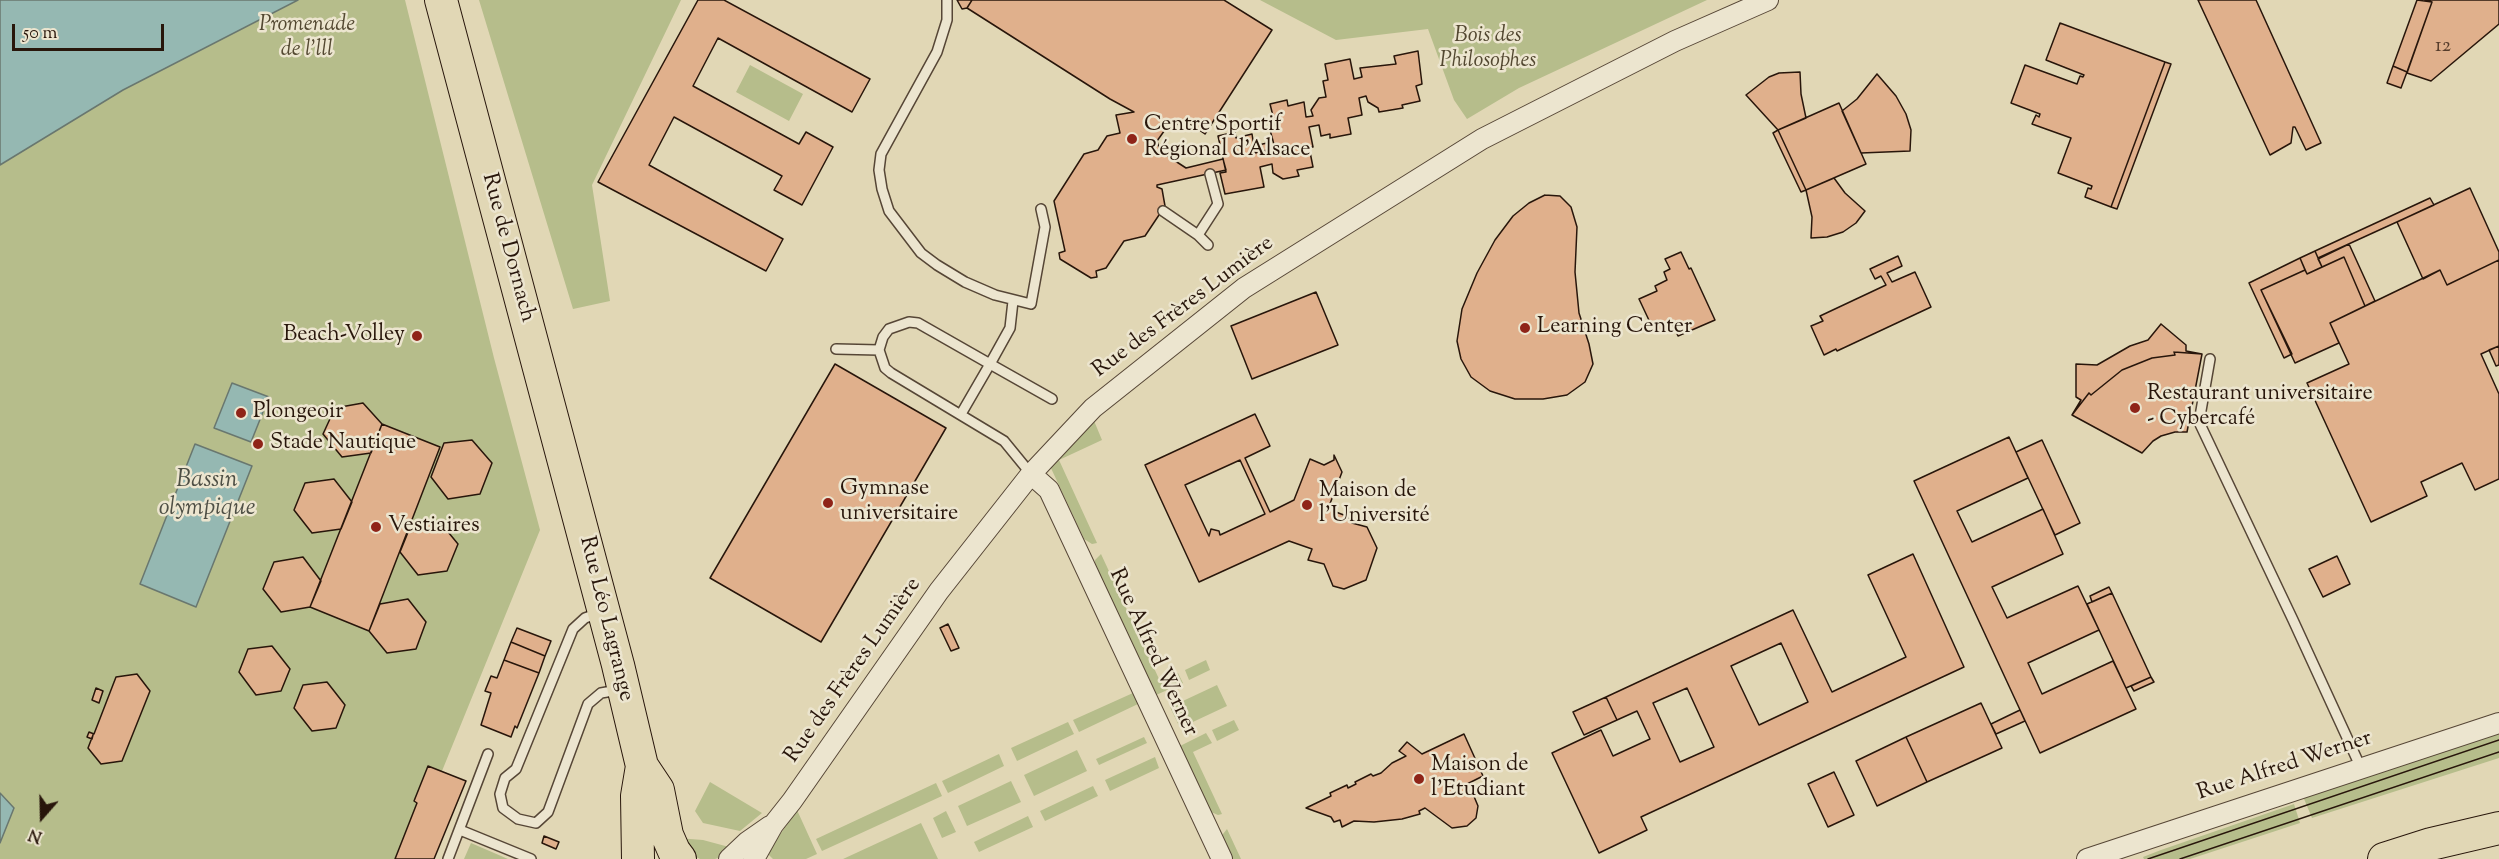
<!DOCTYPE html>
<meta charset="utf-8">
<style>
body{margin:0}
#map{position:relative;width:2499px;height:859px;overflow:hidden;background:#e1d7b5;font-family:"Sorts Mill Goudy",serif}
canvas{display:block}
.north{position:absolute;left:12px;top:787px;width:60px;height:60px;-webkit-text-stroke:4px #ece5cf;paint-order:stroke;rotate:200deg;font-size:16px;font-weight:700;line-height:24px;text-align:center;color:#28160b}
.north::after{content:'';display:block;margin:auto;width:21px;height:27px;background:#28160b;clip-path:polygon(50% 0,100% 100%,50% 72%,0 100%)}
.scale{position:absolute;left:12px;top:24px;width:152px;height:27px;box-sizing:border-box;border:3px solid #28160b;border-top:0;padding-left:8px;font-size:18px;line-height:21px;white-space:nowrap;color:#28160b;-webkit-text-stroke:4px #ece5cf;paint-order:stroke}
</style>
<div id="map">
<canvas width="2499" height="859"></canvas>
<div class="north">N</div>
<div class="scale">50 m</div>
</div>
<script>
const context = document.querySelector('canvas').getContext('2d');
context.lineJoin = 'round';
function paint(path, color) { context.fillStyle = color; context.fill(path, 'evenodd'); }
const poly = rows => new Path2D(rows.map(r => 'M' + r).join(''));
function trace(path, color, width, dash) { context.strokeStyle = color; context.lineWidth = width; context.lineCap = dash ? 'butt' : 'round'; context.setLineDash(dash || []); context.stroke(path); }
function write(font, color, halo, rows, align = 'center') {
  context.font = font + ' "Sorts Mill Goudy",serif'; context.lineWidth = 5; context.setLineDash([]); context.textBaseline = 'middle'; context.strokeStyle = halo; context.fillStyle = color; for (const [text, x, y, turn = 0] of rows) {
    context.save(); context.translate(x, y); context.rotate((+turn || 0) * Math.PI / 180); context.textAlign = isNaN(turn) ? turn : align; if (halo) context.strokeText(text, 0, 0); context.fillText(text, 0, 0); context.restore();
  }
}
paint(poly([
 [298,0,405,0,494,358,540,530,442,771,466,781,434,859,0,859,0,165,123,90],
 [479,0,681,0,592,185,610,301,573,309],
 [1260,0,1707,0,1519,88,1467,119,1454,100,1428,29,1336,40],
 [750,65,803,94,789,121,736,92],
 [1092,416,1102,440,1059,460,1097,543,1092,544,1084,539,1050,466],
 [1101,554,1160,681,1178,673,1183,683,1156,695,1095,566,1095,560],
 [1206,660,1210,670,1189,680,1185,670],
 [1217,685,1227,706,1180,728,1170,707],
 [1133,693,1138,704,1079,732,1073,720],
 [1234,720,1239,730,1217,741,1212,730],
 [1068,722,1074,734,1017,761,1011,748],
 [2499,731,2499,758,2312,818,2302,794],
 [1206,733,1212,743,1193,752,1222,814,1218,815,1211,812,1180,746],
 [1144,737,1147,743,1099,765,1096,759],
 [1077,750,1087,771,1034,796,1024,775],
 [999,754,1004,766,948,793,942,781],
 [1155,757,1159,768,1110,791,1105,780],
 [1011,781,1021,802,967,826,958,806],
 [710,782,762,813,740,831,703,823,695,811],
 [936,783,942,796,822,851,816,839],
 [1093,786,1098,796,1045,821,1040,811],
 [2294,804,2300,823,2190,859,2144,859,2143,857,2161,850],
 [797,810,817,854,806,859,773,859,767,853],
 [946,811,956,832,942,838,933,818],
 [1028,816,1033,827,979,852,974,842],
 [921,823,938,859,843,859],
 [1227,829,1241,859,1232,859,1223,838,1223,834],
 [677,838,703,840,729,847,721,857,715,859,700,859,690,854],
 [471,843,508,859,464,859]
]), '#b6bd8b');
const water = poly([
 [0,0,298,0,123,90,0,165,0,0],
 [232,383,269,397,251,442,214,428,232,383],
 [195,444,252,466,196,607,140,584,195,444],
 [0,793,14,808,0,843,0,793]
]);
paint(water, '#95b8b2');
trace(water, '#69776f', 1.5);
const building = poly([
 [698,0,724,0,870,79,852,112,718,38,693,86,799,144,806,132,833,147,802,205,774,190,782,176,674,117,649,165,783,239,766,271,598,182,698,0],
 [957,0,972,0,967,8,962,9,957,0],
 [972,0,1224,0,1272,30,1205,134,1187,122,1167,127,1157,141,1160,151,1186,168,1223,159,1226,170,1157,185,1157,187,1162,189,1165,206,1145,236,1124,241,1106,268,1096,271,1097,277,1091,278,1060,259,1059,253,1065,251,1054,201,1084,154,1098,150,1107,136,1120,133,1116,115,1134,112,1110,99,967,8,972,0],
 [2198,0,2256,0,2321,143,2306,150,2295,127,2293,127,2291,143,2270,155,2198,0],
 [2417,0,2432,2,2407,72,2393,66,2417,0],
 [2425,0,2499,0,2499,24,2431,81,2407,73,2432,2,2425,0],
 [2060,23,2165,62,2111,207,2085,197,2088,188,2091,189,2092,186,2058,173,2071,138,2032,124,2036,115,2039,117,2040,114,2011,103,2025,65,2077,84,2080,76,2083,77,2084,75,2046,60,2060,23],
 [1418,51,1422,84,1416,86,1420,101,1402,105,1403,108,1379,112,1378,108,1368,102,1366,96,1359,98,1362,115,1348,118,1351,134,1330,138,1330,134,1321,136,1319,125,1309,127,1313,147,1309,147,1313,167,1297,170,1299,176,1283,179,1273,173,1272,164,1260,167,1264,187,1225,194,1220,173,1226,172,1218,136,1235,132,1236,138,1252,134,1255,153,1275,148,1270,130,1276,128,1270,104,1287,100,1288,106,1304,102,1306,117,1313,116,1311,110,1319,98,1326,97,1323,81,1328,80,1325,64,1350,59,1354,79,1362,77,1360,68,1396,64,1394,56,1418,51],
 [2165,62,2171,64,2117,209,2111,207,2165,62],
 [2393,66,2407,72,2401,88,2387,83,2393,66],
 [1800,72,1801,94,1806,118,1778,130,1746,95,1769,77,1779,73,1800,72],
 [1877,74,1896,96,1906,114,1911,130,1910,151,1861,153,1842,111,1857,99,1877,74],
 [1839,103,1866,164,1806,190,1778,130,1839,103],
 [1778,130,1806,190,1801,192,1773,133,1778,130],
 [1267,143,1269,150,1255,153,1254,146,1267,143],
 [1834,178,1845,193,1865,211,1856,223,1843,232,1827,237,1811,238,1812,217,1806,190,1834,178],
 [2470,188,2499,252,2499,260,2447,285,2440,270,2423,279,2397,222,2470,188],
 [1545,195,1560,196,1571,207,1577,227,1575,272,1579,313,1589,344,1593,364,1585,382,1567,395,1543,399,1515,399,1490,391,1471,377,1461,359,1457,341,1462,309,1477,273,1495,240,1513,216,1529,203,1545,195],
 [2430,198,2434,205,2318,258,2315,251,2430,198],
 [2349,244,2375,301,2365,306,2344,257,2322,267,2318,259,2349,244],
 [2315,251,2322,267,2307,274,2300,258,2315,251],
 [1681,252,1689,269,1691,268,1715,320,1678,336,1673,325,1655,333,1639,299,1657,291,1655,286,1667,280,1664,272,1670,269,1665,259,1681,252],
 [1898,256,1902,266,1887,273,1892,282,1915,272,1931,307,1837,351,1836,349,1824,355,1811,326,1823,321,1820,316,1886,285,1881,276,1875,279,1870,269,1898,256],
 [2344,257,2365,306,2330,323,2339,343,2295,363,2261,290,2305,270,2307,274,2344,257],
 [2300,258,2305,270,2261,290,2292,354,2284,358,2249,283,2300,258],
 [2499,260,2499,346,2481,354,2499,394,2499,479,2475,490,2462,463,2421,482,2427,496,2371,522,2307,383,2349,364,2330,323,2440,270,2447,285,2499,260],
 [1316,292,1338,345,1252,379,1231,326,1316,292],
 [2161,324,2186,345,2186,351,2202,354,2174,352,2175,355,2152,358,2122,370,2091,395,2089,393,2072,415,2081,400,2076,397,2076,364,2097,365,2130,346,2148,340,2161,324],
 [2499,346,2499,365,2496,366,2489,350,2499,346],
 [2174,352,2202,354,2187,432,2175,432,2161,436,2153,441,2142,453,2072,415,2089,393,2091,395,2122,370,2152,358,2175,355,2174,352],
 [835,364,946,428,821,642,710,578,835,364],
 [363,403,382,424,371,453,342,457,323,434,335,408,363,403],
 [1255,414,1270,446,1245,458,1270,512,1294,500,1310,459,1324,465,1334,460,1334,455,1342,472,1328,509,1349,517,1348,519,1353,521,1352,523,1367,527,1377,548,1366,580,1344,589,1333,586,1324,564,1308,560,1312,549,1289,541,1199,582,1145,465,1255,414],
 [1240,460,1265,514,1220,535,1219,531,1211,529,1209,536,1185,485,1240,460],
 [382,424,440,447,369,631,310,607,382,424],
 [2009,437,2028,478,1957,511,1972,542,2043,509,2063,554,1992,587,2007,618,2078,586,2099,630,2028,663,2042,694,2113,661,2136,709,2040,753,1914,481,2009,437],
 [472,440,492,463,480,494,448,499,431,477,444,443,472,440],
 [2042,440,2080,523,2055,535,2016,452,2042,440],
 [334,479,352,502,341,529,312,533,294,510,305,483,334,479],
 [439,521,458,544,447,571,418,575,400,552,411,525,439,521],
 [1913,554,1964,667,1641,817,1647,830,1599,853,1552,753,1601,730,1613,756,1650,739,1637,711,1617,720,1606,697,1793,610,1832,692,1906,657,1868,575,1913,554],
 [1781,643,1808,702,1759,725,1731,666,1781,643],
 [1687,688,1714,747,1680,762,1653,703,1687,688],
 [2337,556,2350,584,2323,597,2309,569,2337,556],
 [303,557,321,581,310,607,281,612,263,589,274,562,303,557],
 [2109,587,2112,593,2092,602,2090,596,2109,587],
 [2112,593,2151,677,2126,688,2087,604,2112,593],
 [408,599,426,622,416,649,387,653,369,631,380,604,408,599],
 [948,624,959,648,951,651,940,628,948,624],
 [517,628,551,641,545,656,511,642,517,628],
 [511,642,545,656,539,673,504,660,511,642],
 [272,646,290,669,281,691,256,695,239,672,248,649,272,646],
 [504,660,539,673,517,728,515,726,511,737,481,725,491,693,485,691,491,676,497,678,504,660],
 [137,674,150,691,122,761,101,764,88,748,93,735,92,739,87,737,89,732,94,734,116,677,137,674],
 [2151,677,2154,682,2134,691,2131,686,2151,677],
 [327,682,345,705,336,728,312,731,294,708,303,685,327,682],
 [96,688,103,691,99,703,92,700,96,688],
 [1606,697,1617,720,1584,735,1573,712,1606,697],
 [1981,703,2002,748,1927,782,1906,737,1981,703],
 [2020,710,2025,721,1996,734,1991,724,2020,710],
 [1464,734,1483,776,1463,786,1473,794,1478,806,1476,818,1467,826,1452,828,1425,808,1419,811,1420,814,1402,819,1374,822,1354,821,1342,827,1340,820,1334,822,1331,817,1306,808,1331,796,1330,793,1347,785,1348,788,1356,784,1355,782,1371,774,1373,776,1381,773,1392,763,1406,756,1399,751,1407,742,1422,754,1464,734],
 [1906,737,1927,782,1877,806,1856,761,1906,737],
 [428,766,466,781,434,859,395,859,417,803,414,801,428,766],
 [1834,772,1854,815,1828,827,1808,784,1834,772],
 [544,836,559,842,556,849,542,843,544,836]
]);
paint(building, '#e0b08c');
trace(building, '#28160b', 1.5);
const service = poly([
 [947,0,947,20,937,52,881,154,879,170,882,189,889,211,921,253,937,265,965,282,995,295,1031,304,1045,227,1041,209],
 [1163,211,1198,235,1208,245],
 [1198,235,1218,204,1210,174],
 [1013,301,1010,328,990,364,918,323,909,322,889,329,883,337,879,350,885,368,891,373,1004,441,1031,474],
 [836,349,879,350],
 [2210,359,2199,422,2293,620,2361,768],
 [961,414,990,364,1052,399],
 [599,613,585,618,573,629,516,769,505,778,500,794,503,808,518,819,536,823,548,812,588,704,601,693,618,690],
 [460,830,531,859],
 [448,859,488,754]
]);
const minor = poly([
 [1031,474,1049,490,1222,859],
 [729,859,747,842,770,826],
 [754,859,773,825,792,801,939,591,1031,474,1093,408,1244,288,1482,139,1675,41,1768,0],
 [2087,859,2499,723]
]);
const primary = poly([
 [441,0,618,665,642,766,658,790,667,835,674,851,680,859],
 [638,859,637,796,642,766],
 [2384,859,2431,844,2499,828]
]);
trace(service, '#564636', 12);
trace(minor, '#564636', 22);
trace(primary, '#28160b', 34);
trace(service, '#ece5cf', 9);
trace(minor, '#ece5cf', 20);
trace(primary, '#e1d7b5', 32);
trace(poly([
 [2148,859,2499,740],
 [2180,859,2499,752]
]), '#28160b', 1.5);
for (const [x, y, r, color] of [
 [1132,139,6,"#8f2418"],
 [1525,328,6,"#8f2418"],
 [417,336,6,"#8f2418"],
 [2135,408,6,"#8f2418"],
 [241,413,6,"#8f2418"],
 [258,444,6,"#8f2418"],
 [828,503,6,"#8f2418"],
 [1307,505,6,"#8f2418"],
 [376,527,6,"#8f2418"],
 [1419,779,6,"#8f2418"]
]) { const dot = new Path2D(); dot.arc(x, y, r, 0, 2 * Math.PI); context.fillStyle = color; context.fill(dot); trace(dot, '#ece5cf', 2); }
write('20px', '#563c2b', null, [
 ["12",2443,48]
]);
write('italic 22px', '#534831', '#ece5cf', [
 ["Promenade",307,26],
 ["de l'lll",307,51],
 ["Bois des",1488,37],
 ["Philosophes",1488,62]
]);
write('22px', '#28160b', '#ece5cf', [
 ["Centre Sportif",1144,126],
 ["Régional d'Alsace",1144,151],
 ["Learning Center",1537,328],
 ["Beach-Volley",405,336,"right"],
 ["Restaurant universitaire",2147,395],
 ["- Cybercafé",2147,420],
 ["Plongeoir",253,413],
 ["Stade Nautique",270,444],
 ["Gymnase",840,490],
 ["universitaire",840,515],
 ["Maison de",1319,492],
 ["l'Université",1319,517],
 ["Vestiaires",388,527],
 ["Maison de",1431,766],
 ["l’Etudiant",1431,791]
], 'left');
write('22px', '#28160b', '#ece5cf', [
 ["Rue de Dornach",507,248,75],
 ["Rue des Frères Lumière",1184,308,-37],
 ["Rue Léo Lagrange",605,619,76],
 ["Rue Alfred Werner",1152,653,65],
 ["Rue des Frères Lumière",854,671,-55],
 ["Rue Alfred Werner",2285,767,-18]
]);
write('italic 24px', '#4e4f45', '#ece5cf', [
 ["Bassin",207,482],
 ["olympique",207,510]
]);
</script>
